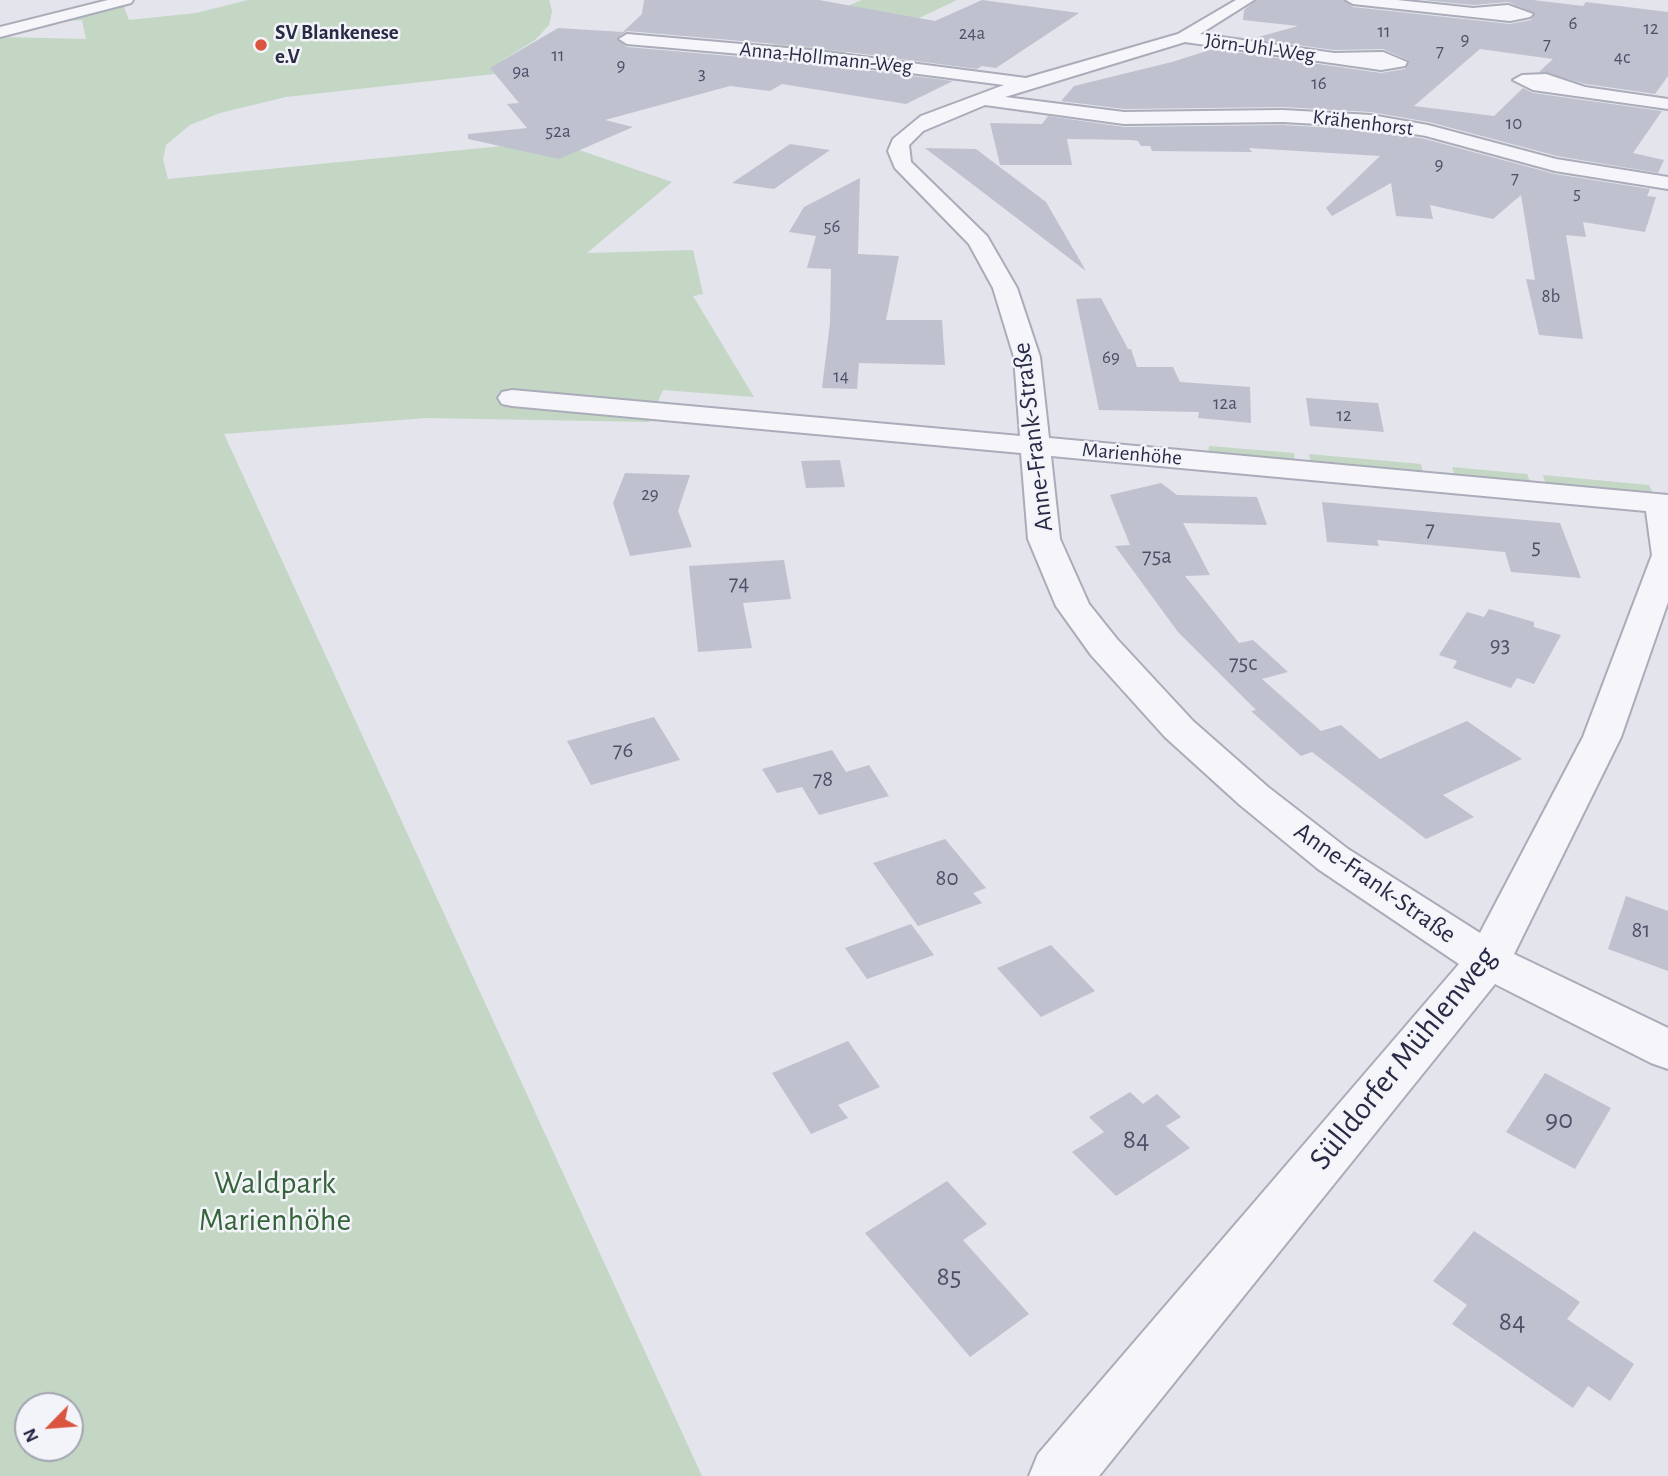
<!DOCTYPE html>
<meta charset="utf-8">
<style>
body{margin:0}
#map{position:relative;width:1668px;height:1476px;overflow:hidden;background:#e3e4ec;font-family:"Alegreya Sans",sans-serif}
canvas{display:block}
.north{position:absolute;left:14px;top:1392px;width:70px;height:70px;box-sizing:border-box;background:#f3f4f9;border:2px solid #a2a4b1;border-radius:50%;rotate:245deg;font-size:19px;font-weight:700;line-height:28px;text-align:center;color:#292b46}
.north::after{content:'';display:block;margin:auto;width:24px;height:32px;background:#d95540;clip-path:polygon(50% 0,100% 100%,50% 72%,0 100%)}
</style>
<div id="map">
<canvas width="1668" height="1476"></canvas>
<div class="north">N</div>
</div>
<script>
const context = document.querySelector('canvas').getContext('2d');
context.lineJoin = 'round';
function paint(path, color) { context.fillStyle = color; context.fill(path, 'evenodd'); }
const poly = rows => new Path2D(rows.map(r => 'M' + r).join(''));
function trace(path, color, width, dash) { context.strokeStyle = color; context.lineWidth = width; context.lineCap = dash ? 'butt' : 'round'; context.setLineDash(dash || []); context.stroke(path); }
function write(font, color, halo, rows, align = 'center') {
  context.font = font + ' "Alegreya Sans",sans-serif'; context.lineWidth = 5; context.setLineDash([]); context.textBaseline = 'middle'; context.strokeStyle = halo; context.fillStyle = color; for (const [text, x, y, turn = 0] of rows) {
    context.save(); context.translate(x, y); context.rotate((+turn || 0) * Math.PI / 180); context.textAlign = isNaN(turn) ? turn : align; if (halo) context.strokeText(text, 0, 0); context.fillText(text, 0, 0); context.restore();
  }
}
paint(poly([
 [248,0,549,0,552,11,549,25,535,40,503,60,494,74,286,97,220,113,190,125,166,145,163,159,168,179,553,141,672,182,587,253,693,250,703,294,693,296,754,397,663,390,649,422,426,418,224,434,702,1476,0,1476,0,37,86,39,82,20,55,22,114,6,124,7,129,20,196,13],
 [28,1406,70,1406,70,1448,28,1448],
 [862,0,957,0,839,56,768,48,821,17],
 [1209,446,1294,453,1295,463,1208,456],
 [1309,454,1421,464,1423,474,1311,465],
 [1452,467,1527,474,1531,484,1455,478],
 [1543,475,1649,485,1654,496,1546,485]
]), '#c3d7c4');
paint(poly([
 [644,0,819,0,935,21,982,0,1079,13,996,68,982,66,977,69,810,47,627,31,617,38,627,47,810,63,953,81,906,104,782,84,770,91,730,86,605,120,633,127,559,159,468,139,468,134,527,128,507,104,519,103,490,68,558,28,623,32,642,14],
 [1256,0,1344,0,1353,7,1510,24,1531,20,1535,13,1508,2,1473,5,1422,0,1533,0,1583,6,1586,2,1668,12,1668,76,1655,94,1586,84,1539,72,1553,59,1480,49,1414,106,1494,116,1523,88,1533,93,1662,111,1633,153,1664,160,1658,173,1557,156,1429,122,1371,112,1283,107,1124,109,1061,101,1074,86,1172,62,1213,49,1381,73,1405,69,1409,63,1408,60,1383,49,1334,50,1251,39,1298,26,1243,20,1244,10],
 [1048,116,1124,127,1283,125,1371,130,1425,139,1555,174,1650,189,1647,196,1656,197,1645,232,1583,222,1586,237,1566,235,1583,339,1539,335,1526,279,1535,280,1521,195,1493,219,1430,205,1433,219,1396,216,1391,183,1332,216,1326,208,1380,156,1249,148,1252,152,1152,151,1150,146,1141,146,1138,141,1132,140,1067,139,1072,165,1000,165,990,123,1042,124],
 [790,144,830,150,774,189,732,183],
 [925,148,976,149,1046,202,1086,271],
 [860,178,858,254,899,256,886,320,942,320,945,365,859,363,857,389,822,388,830,323,831,269,807,268,816,236,789,232,804,207],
 [1101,298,1128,349,1131,349,1137,367,1173,367,1180,382,1250,387,1251,423,1198,418,1199,412,1099,410,1076,299],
 [1306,398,1378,403,1384,432,1310,426],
 [840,460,845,487,806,488,801,461],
 [625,473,690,475,678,511,692,547,630,556,613,503],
 [1161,483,1177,495,1257,497,1267,525,1183,523,1210,575,1185,576,1239,643,1253,640,1288,672,1262,679,1321,731,1341,725,1380,759,1467,721,1522,759,1443,795,1474,817,1426,839,1312,752,1301,756,1251,711,1256,710,1178,632,1115,546,1130,545,1110,495],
 [1322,502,1560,523,1581,578,1511,572,1505,552,1377,540,1379,546,1327,542],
 [784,560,791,599,743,603,752,648,698,652,689,566],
 [1489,609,1534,622,1534,627,1561,635,1534,684,1517,678,1511,688,1453,668,1457,661,1439,655,1467,612,1484,617],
 [654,717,680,760,591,785,567,741],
 [832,750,846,772,869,765,889,796,819,815,802,787,777,793,762,769],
 [945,839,986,888,973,893,982,903,918,926,873,863],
 [1626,896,1668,911,1668,971,1608,949],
 [911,924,934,955,867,979,845,948],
 [1051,945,1095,991,1041,1017,997,968],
 [848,1041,880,1087,838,1105,848,1118,811,1134,772,1073],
 [1545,1073,1611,1108,1575,1169,1506,1132],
 [1130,1092,1143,1104,1157,1094,1181,1117,1166,1126,1190,1148,1116,1196,1072,1152,1104,1132,1089,1117],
 [947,1181,987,1224,963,1240,1029,1314,970,1357,865,1233],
 [1474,1231,1580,1302,1567,1319,1634,1364,1610,1401,1588,1386,1573,1408,1452,1324,1467,1305,1433,1281]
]), '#bfc1cf');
const minor = poly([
 [108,0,133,0,131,3,0,37,0,27,108,0],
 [1236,0,1254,0,1200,34,1334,53,1383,52,1407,62,1405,66,1381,70,1185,42,1005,97,1124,112,1283,110,1371,115,1428,125,1556,159,1668,177,1668,189,1555,171,1426,136,1371,127,1283,122,1124,124,985,105,923,131,909,145,911,162,987,236,1017,288,1040,357,1049,438,1668,495,1668,602,1621,737,1514,954,1668,1028,1668,1069,1651,1063,1495,984,1099,1476,1029,1476,1038,1454,1459,964,1318,869,1240,805,1165,737,1091,655,1056,606,1028,539,1021,453,512,406,502,404,498,398,502,392,512,390,1020,436,1014,357,993,288,969,244,895,168,888,151,893,139,921,116,1004,85,810,60,627,44,619,39,627,34,810,50,1026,78,1178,34,1236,0],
 [1051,456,1646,511,1652,555,1583,737,1480,933,1348,849,1268,787,1193,721,1117,639,1089,604,1060,539,1051,456],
 [1346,0,1397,0,1473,8,1508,5,1533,14,1530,17,1510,21,1353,4,1346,0],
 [1546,74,1585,87,1668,99,1668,109,1533,90,1513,80,1522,75,1546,74]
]);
trace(minor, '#abacba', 4);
paint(minor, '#f6f6fa');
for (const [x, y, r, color] of [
 [261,45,7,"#d95540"]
]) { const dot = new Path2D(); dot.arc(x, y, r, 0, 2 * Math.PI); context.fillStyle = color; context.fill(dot); trace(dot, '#f3f4f9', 2.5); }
write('19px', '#4e5068', null, [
 ["6",1573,23],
 ["12",1651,28],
 ["11",1384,31],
 ["24a",972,33],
 ["9",1465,39],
 ["7",1547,44],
 ["7",1440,51],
 ["11",558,55],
 ["4c",1622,57],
 ["9",621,65],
 ["9a",521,71],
 ["3",702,73],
 ["16",1319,83],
 ["10",1514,123],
 ["52a",558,131],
 ["9",1439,164],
 ["7",1515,178],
 ["5",1577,193],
 ["56",832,226],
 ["8b",1551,296],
 ["69",1111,357],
 ["14",841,376],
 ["12a",1225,403],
 ["12",1344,415],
 ["29",650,494]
]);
write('bold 21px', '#292b46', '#f3f4f9', [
 ["SV Blankenese",275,33],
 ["e.V",275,57]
], 'left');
write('21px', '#292b46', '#f3f4f9', [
 ["Jörn-Uhl-Weg",1260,48,8],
 ["Anna-Hollmann-Weg",826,58,6],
 ["Krähenhorst",1363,123,7],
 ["Marienhöhe",1132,454,5]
]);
write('23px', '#4e5068', null, [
 ["7",1430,529],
 ["5",1536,547],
 ["75a",1157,556],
 ["74",739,583],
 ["93",1500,645],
 ["75c",1243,663],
 ["76",623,750],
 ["78",823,779],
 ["80",947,878],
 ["81",1641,930]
]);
write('26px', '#292b46', '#f3f4f9', [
 ["Anne-Frank-Straße",1033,437,-97],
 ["Anne-Frank-Straße",1375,883,35]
]);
write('28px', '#4e5068', null, [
 ["90",1559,1120],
 ["84",1136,1140],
 ["85",949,1277],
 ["84",1512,1322]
]);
write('32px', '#292b46', '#f3f4f9', [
 ["Sülldorfer Mühlenweg",1403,1058,-51]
]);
write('32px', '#35633a', '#f3f4f9', [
 ["Waldpark",275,1183],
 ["Marienhöhe",275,1220]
]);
</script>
